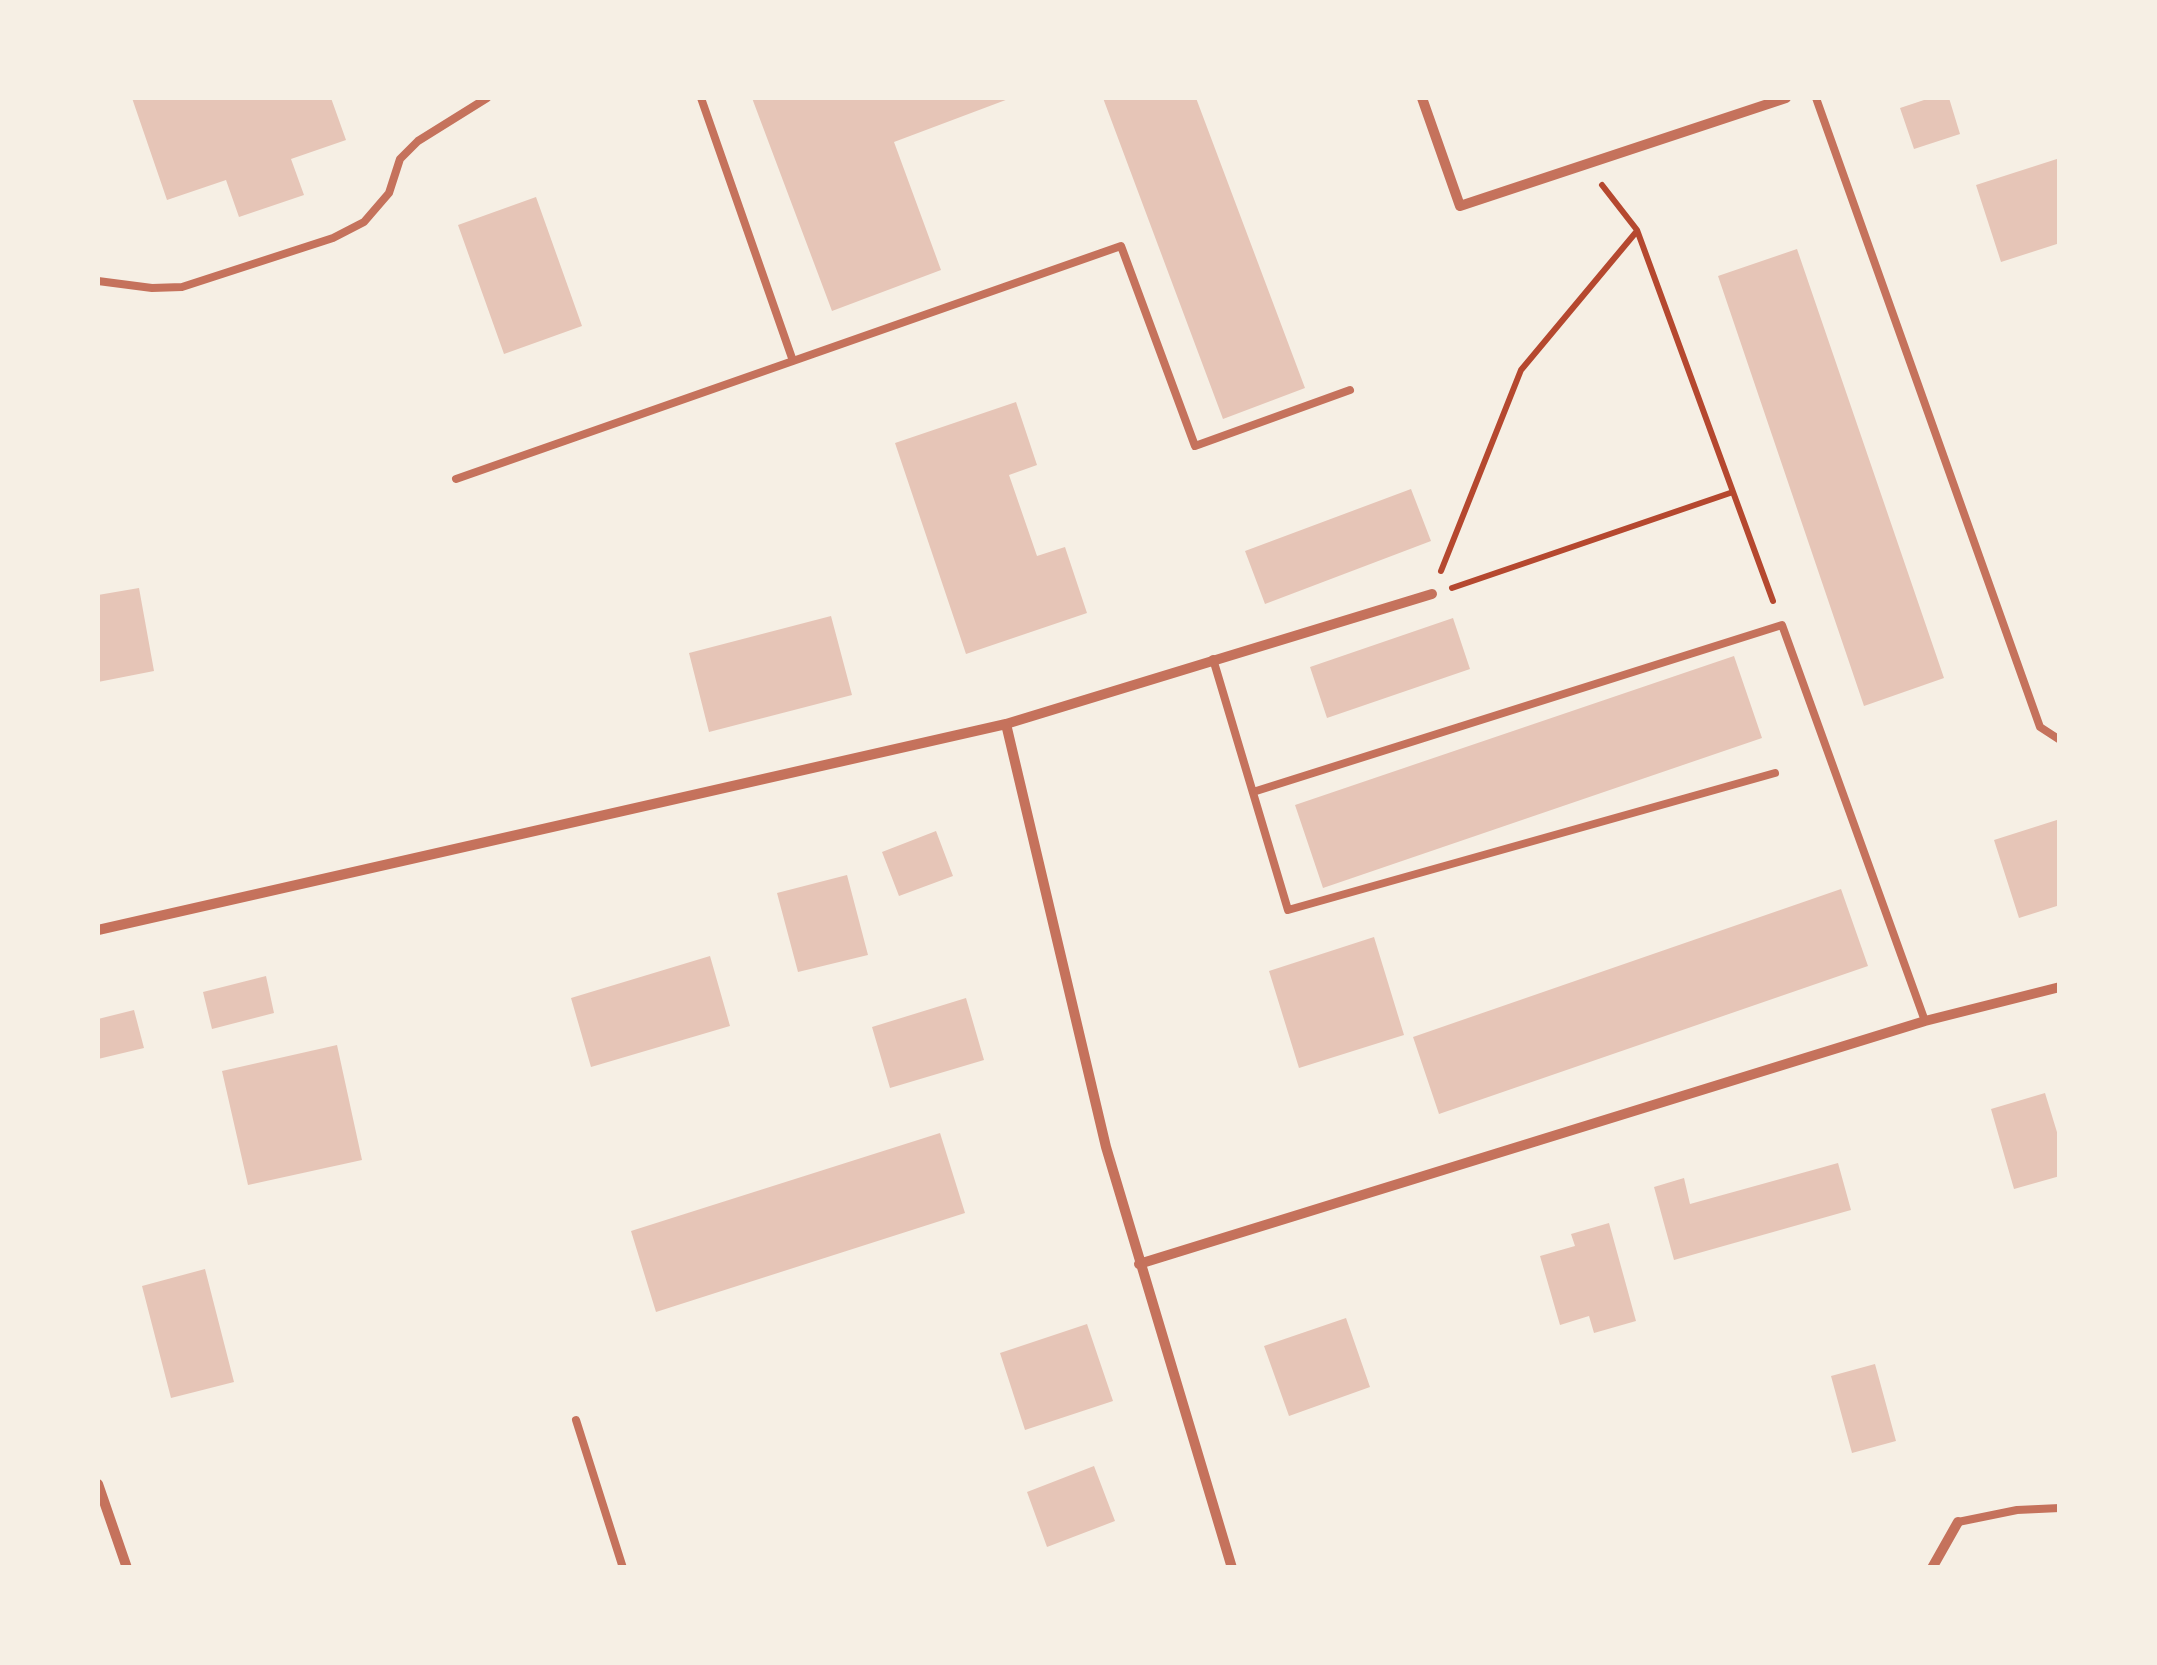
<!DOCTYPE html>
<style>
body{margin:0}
#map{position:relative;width:2157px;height:1665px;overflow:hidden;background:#f6efe4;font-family:"Source Serif 4",serif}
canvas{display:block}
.frame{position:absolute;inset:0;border:100px solid #f6efe4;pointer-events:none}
</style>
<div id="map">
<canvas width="2157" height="1665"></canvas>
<div class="frame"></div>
</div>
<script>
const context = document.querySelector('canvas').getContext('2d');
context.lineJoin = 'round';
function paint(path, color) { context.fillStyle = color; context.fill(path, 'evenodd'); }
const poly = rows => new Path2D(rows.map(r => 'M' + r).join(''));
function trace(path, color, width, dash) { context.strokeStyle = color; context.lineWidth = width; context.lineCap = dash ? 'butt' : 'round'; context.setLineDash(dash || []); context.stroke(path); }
paint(poly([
 [132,98,331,98,346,140,291,159,304,195,239,217,226,180,167,200],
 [752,98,1011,98,894,142,941,270,832,311],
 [1103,98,1196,98,1305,388,1223,419],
 [1930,98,1949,98,1960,134,1914,149,1900,108],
 [2060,158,2060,243,2001,262,1976,185],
 [536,197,582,326,504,354,458,225],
 [1797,249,1944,678,1864,706,1718,276],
 [1016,402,1037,465,1009,475,1037,556,1065,547,1087,613,966,654,895,443],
 [1411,489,1431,541,1265,604,1245,551],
 [139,588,154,671,98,682,98,595],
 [831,616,852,695,709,732,689,653],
 [1453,618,1470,669,1327,718,1310,667],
 [1734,656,1762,738,1323,888,1295,805],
 [2060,819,2060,905,2019,918,1994,840],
 [936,831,953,876,899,896,882,852],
 [847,875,868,955,798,972,777,893],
 [1841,889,1868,966,1439,1114,1413,1037],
 [1374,937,1404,1035,1299,1068,1269,971],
 [710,956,730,1026,591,1067,571,998],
 [266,976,274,1013,212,1029,203,992],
 [966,998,984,1060,890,1088,872,1027],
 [134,1010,144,1048,98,1059,98,1019],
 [337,1045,362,1160,248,1185,222,1071],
 [2045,1093,2060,1142,2060,1176,2014,1189,1991,1109],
 [940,1133,965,1213,656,1312,631,1231],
 [1838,1163,1851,1210,1674,1260,1654,1187,1684,1178,1690,1204],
 [1609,1223,1636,1321,1594,1333,1589,1316,1560,1325,1540,1256,1575,1246,1571,1234],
 [205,1269,234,1382,171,1398,142,1286],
 [1346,1318,1370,1387,1289,1416,1264,1346],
 [1087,1324,1113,1401,1025,1430,1000,1353],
 [1875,1364,1896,1441,1852,1453,1831,1376],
 [1094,1466,1115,1521,1047,1547,1027,1492]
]), '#e6c5b7');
trace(poly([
 [1602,185,1637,230,1773,601],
 [1441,571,1521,370,1637,231],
 [1452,588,1733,492]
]), '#b5482f', 6);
trace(poly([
 [1816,98,2040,727,2060,740],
 [98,281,152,288,182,287,333,238,364,222,389,193,400,159,418,141,487,98],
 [793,361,1121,246,1195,446,1350,390],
 [456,479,793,361,701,98],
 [1213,659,1288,910,1775,773],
 [1253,792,1782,625,1925,1021],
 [576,1420,623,1568],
 [1958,1522,2017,1510,2060,1508]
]), '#c5725c', 8);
trace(poly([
 [1422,98,1460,206,1786,98],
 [1006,724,1106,1147,1232,1568],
 [98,930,1006,724,1432,594],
 [1139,1264,1925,1021,2060,987],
 [98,1484,127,1568],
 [1932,1568,1958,1522]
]), '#c5725c', 10);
</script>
